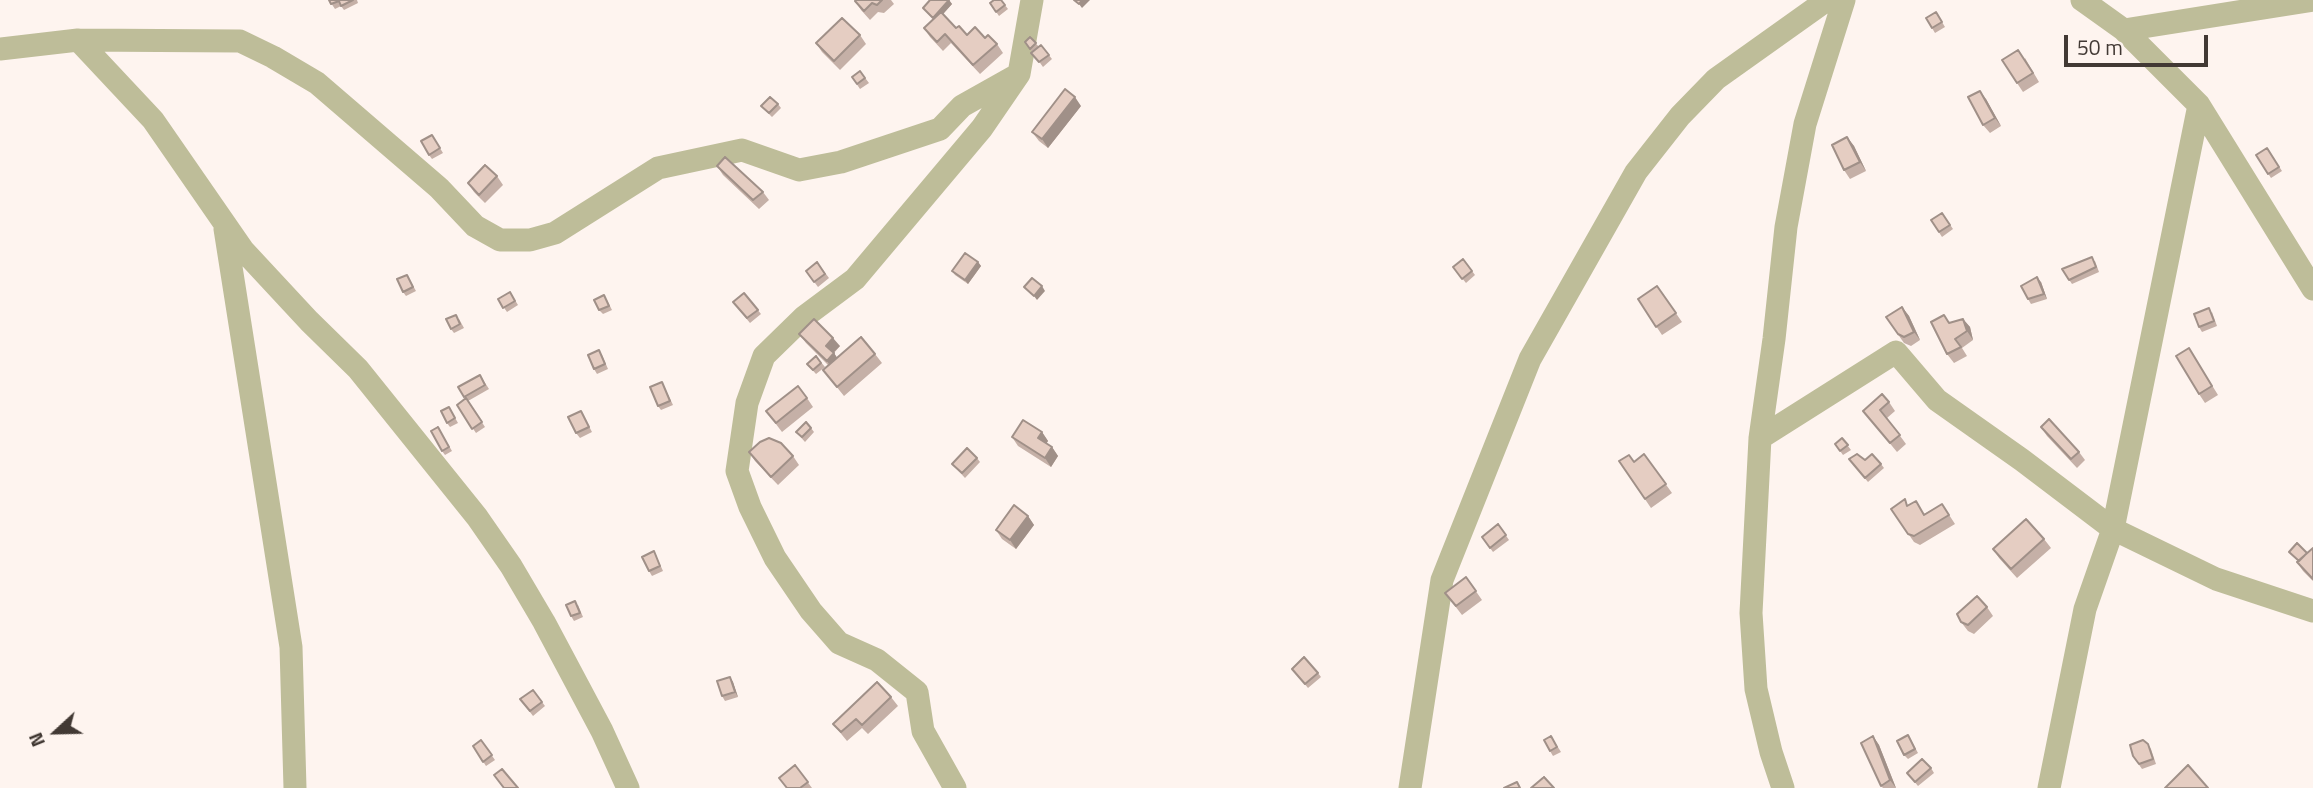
<!DOCTYPE html>
<style>
body{margin:0}
#map{position:relative;width:2313px;height:788px;overflow:hidden;background:#fef4ef;font-family:"Titillium Web",sans-serif}
canvas{display:block}
.north{position:absolute;left:21px;top:697px;width:70px;height:70px;-webkit-text-stroke:5px #fef4ef;paint-order:stroke;rotate:248deg;font-size:19px;font-weight:700;line-height:28px;text-align:center;color:#423934}
.north::after{content:'';display:block;margin:auto;width:24px;height:32px;background:#423934;clip-path:polygon(50% 0,100% 100%,50% 72%,0 100%)}
.scale{position:absolute;left:2064px;top:35px;width:144px;height:32px;box-sizing:border-box;border:4px solid #423934;border-top:0;padding-left:9px;font-size:21px;line-height:24px;white-space:nowrap;color:#423934;-webkit-text-stroke:5px #fef4ef;paint-order:stroke}
</style>
<div id="map">
<canvas width="2313" height="788"></canvas>
<div class="north">N</div>
<div class="scale">50 m</div>
</div>
<script>
const context = document.querySelector('canvas').getContext('2d');
context.lineJoin = 'round';
const poly = rows => new Path2D(rows.map(r => 'M' + r).join(''));
function trace(path, color, width, dash) { context.strokeStyle = color; context.lineWidth = width; context.lineCap = dash ? 'butt' : 'round'; context.setLineDash(dash || []); context.stroke(path); }
function paint(path, color) { context.fillStyle = color; context.fill(path, 'evenodd'); }
trace(poly([
 [2082,0,2124,30,2199,105,2313,289],
 [2124,30,2313,0],
 [78,40,153,120,243,250,309,321,358,369,477,517,511,566,544,622,602,731,628,788],
 [0,49,78,40,240,41,273,57,317,83,439,188,475,226,500,240,530,240,555,233,658,168,742,150,799,170,841,162,940,129,962,106,1019,74],
 [225,229,291,647,295,788],
 [1760,438,1896,352,1937,400,2022,460,2113,529,2216,579,2313,611],
 [955,788,923,731,917,692,877,660,839,643,811,611,775,558,750,507,737,471,747,403,764,356,804,317,855,279,982,128,1019,74,1032,0],
 [1410,788,1442,580,1530,359,1636,172,1680,116,1716,79,1827,0],
 [1783,788,1771,752,1756,689,1751,613,1760,438,1774,339,1786,227,1805,124,1844,0],
 [2049,788,2085,609,2113,529,2199,105]
]), '#bebd99', 23);
paint(poly([
 [329,0,357,0,358,3,344,10,341,6,335,9],
 [856,0,891,0,894,4,884,13,878,12,870,20,861,10,855,1],
 [949,0,952,4,943,14,956,28,967,35,985,38,997,44,1003,53,980,74,951,43,943,51,930,37,924,28,933,19,923,8],
 [1001,0,1008,9,999,16,990,3],
 [1936,12,1945,27,1935,33,1932,28],
 [860,35,866,44,840,70,822,52,816,43],
 [1030,37,1039,47,1041,45,1052,59,1043,67,1025,42],
 [2025,58,2039,82,2023,92,2017,83],
 [860,71,869,83,860,89,852,77],
 [1986,99,2001,126,1990,133,1983,125],
 [778,104,781,108,772,117,761,106],
 [1081,106,1048,148,1039,141,1032,132],
 [1847,137,1854,146,1866,171,1850,179,1844,170],
 [435,140,443,153,432,159,429,155],
 [2267,148,2282,171,2271,178,2256,155],
 [717,166,763,192,769,200,759,209,723,175],
 [497,176,503,185,485,203,474,192,468,183],
 [1942,213,1953,229,1942,237,1931,220],
 [1463,259,1475,275,1466,283,1453,267],
 [2095,261,2099,272,2072,284,2062,269],
 [817,262,829,278,818,287,806,271],
 [978,262,981,266,968,284,955,275,952,271],
 [407,275,416,291,406,296,403,292],
 [2041,282,2047,299,2031,304,2028,299],
 [1657,286,1682,322,1662,335,1638,299],
 [510,292,518,305,507,312,498,299],
 [744,293,761,314,750,323,736,306],
 [607,300,612,310,603,314,599,310],
 [1902,307,1909,316,1920,340,1911,346,1904,343,1886,317],
 [2212,312,2217,326,2202,332,2199,327],
 [459,319,464,328,454,333,451,329],
 [1963,319,1970,327,1973,340,1962,348,1967,356,1954,363,1947,354,1949,323],
 [799,334,840,346,834,353,837,358,875,354,882,363,844,396,823,370,828,365,806,343],
 [2189,348,2218,395,2205,403,2199,394],
 [602,355,608,369,597,374,594,369],
 [816,356,825,367,816,374,807,364],
 [480,375,489,389,468,401,485,427,476,433,457,405,466,398,458,387],
 [662,382,673,405,661,410,658,406],
 [807,398,813,407,782,432,766,411],
 [1889,402,1895,411,1887,418,1906,444,1897,452,1863,411],
 [449,407,458,423,450,427,447,423],
 [581,411,592,432,580,438,576,433],
 [438,427,452,451,445,455,442,451],
 [2041,427,2079,452,2085,460,2077,468,2047,436],
 [811,428,814,432,805,442,796,432],
 [1042,432,1048,441,1046,444,1052,447,1058,456,1051,467,1018,446,1012,437],
 [1842,438,1851,450,1843,455,1835,444],
 [749,452,793,456,799,465,778,485,755,461],
 [1644,454,1672,493,1651,508,1619,461,1634,462],
 [977,458,980,462,965,478,952,464],
 [1865,460,1881,464,1884,468,1868,482,1852,463],
 [1942,504,1955,524,1920,545,1914,542,1891,509,1909,505,1924,514],
 [1028,516,1034,525,1016,549,1002,539,996,530],
 [1498,524,1509,540,1493,552,1482,537],
 [2044,539,2051,548,2017,578,1999,558,1993,549],
 [2313,548,2313,581,2303,571,2297,562,2298,561,2289,552,2307,553],
 [654,551,663,571,652,576,649,571],
 [1466,577,1482,600,1462,615,1445,593],
 [578,605,583,617,574,621,571,616],
 [1987,607,1993,616,1974,634,1968,631,1961,622],
 [1292,669,1318,673,1321,677,1308,688],
 [730,677,733,682,738,697,725,701,722,696],
 [533,690,545,706,533,716,520,699],
 [891,697,898,706,868,734,862,728,847,741,833,724],
 [1551,736,1561,752,1553,756,1550,751],
 [1873,736,1879,745,1896,788,1883,788,1881,786],
 [481,740,495,760,486,766,473,746],
 [1911,740,1918,753,1908,759,1904,755],
 [2148,744,2151,749,2156,764,2142,769,2133,756],
 [795,765,812,788,786,788],
 [1931,768,1934,773,1918,786,1907,773]
]), '#c5b0a7');
paint(poly([
 [949,0,952,4,936,22,933,18],
 [1082,0,1090,0,1082,8,1079,4],
 [1980,91,1986,99,2001,126,1995,118],
 [1075,97,1081,106,1048,148,1042,139],
 [1847,137,1854,146,1866,171,1860,162],
 [978,262,981,266,968,284,965,280],
 [2037,277,2041,282,2047,299,2044,294],
 [1042,286,1045,291,1037,300,1034,296],
 [1902,307,1909,316,1920,340,1914,332],
 [1963,319,1970,327,1973,340,1967,331],
 [833,338,840,346,832,354,826,346],
 [834,353,840,362,833,370,827,361],
 [1042,432,1048,441,1044,447,1038,438],
 [1052,447,1058,456,1051,467,1045,458],
 [1028,516,1034,525,1016,549,1010,540],
 [730,677,733,682,738,697,735,692],
 [1873,736,1879,745,1896,788,1890,780]
]), '#a09088');
const building = poly([
 [329,0,353,0,341,6,339,1,331,4,329,0],
 [856,0,882,0,877,5,872,3,864,11,855,1,856,0],
 [930,0,949,0,933,18,923,8,930,0],
 [994,0,1001,0,1005,5,996,12,990,3,994,0],
 [1074,0,1082,0,1079,4,1074,0],
 [941,12,956,28,959,26,967,35,975,27,985,38,988,35,997,44,973,65,945,34,937,42,924,28,941,12],
 [1936,12,1942,22,1932,28,1926,18,1936,12],
 [842,18,860,35,834,61,816,43,842,18],
 [1030,37,1036,43,1030,49,1025,42,1030,37],
 [1041,45,1049,55,1039,62,1031,53,1041,45],
 [2018,50,2033,73,2017,83,2002,60,2018,50],
 [860,71,865,78,857,84,852,77,860,71],
 [1065,89,1075,97,1042,139,1032,132,1065,89],
 [1980,91,1995,118,1983,125,1968,97,1980,91],
 [770,97,778,104,769,113,761,106,770,97],
 [432,135,440,148,429,155,421,141,432,135],
 [1847,137,1860,162,1844,170,1832,145,1847,137],
 [2267,148,2279,167,2268,174,2256,155,2267,148],
 [725,157,763,192,753,200,717,166,725,157],
 [485,165,497,176,479,195,468,183,485,165],
 [1942,213,1950,225,1939,232,1931,220,1942,213],
 [965,253,978,262,965,280,952,271,965,253],
 [2092,257,2096,267,2069,280,2062,269,2092,257],
 [1463,259,1472,271,1462,279,1453,267,1463,259],
 [817,262,825,274,814,282,806,271,817,262],
 [407,275,413,287,403,292,397,279,407,275],
 [2037,277,2044,294,2028,299,2021,286,2037,277],
 [1032,278,1042,286,1034,296,1024,287,1032,278],
 [1657,286,1676,313,1656,327,1638,299,1657,286],
 [510,292,515,301,503,308,498,299,510,292],
 [744,293,758,310,747,318,733,302,744,293],
 [604,295,609,306,599,310,594,300,604,295],
 [1902,307,1914,332,1904,337,1898,334,1886,317,1902,307],
 [2209,308,2214,321,2199,327,2194,314,2209,308],
 [456,315,460,324,451,329,446,319,456,315],
 [1944,315,1949,323,1963,319,1967,331,1955,339,1961,347,1947,354,1931,322,1944,315],
 [814,319,833,338,826,346,834,353,827,361,799,334,814,319],
 [861,337,875,354,837,387,823,370,861,337],
 [2189,348,2212,386,2199,394,2176,356,2189,348],
 [599,350,605,364,594,369,588,355,599,350],
 [816,356,821,363,813,370,807,364,816,356],
 [480,375,485,385,464,397,458,387,480,375],
 [662,382,670,401,658,406,650,387,662,382],
 [798,386,807,398,776,423,766,411,798,386],
 [1882,394,1889,402,1880,410,1900,435,1890,443,1863,411,1882,394],
 [466,398,482,422,472,429,457,405,466,398],
 [449,407,455,418,447,423,441,411,449,407],
 [581,411,589,427,576,433,568,417,581,411],
 [2049,419,2079,452,2071,459,2041,427,2049,419],
 [1023,420,1042,432,1038,438,1052,447,1045,458,1012,437,1023,420],
 [806,422,811,428,802,437,796,432,806,422],
 [438,427,449,447,442,451,431,431,438,427],
 [769,438,781,443,793,456,771,477,749,452,760,442,769,438],
 [1842,438,1848,445,1840,451,1835,444,1842,438],
 [967,448,977,458,962,473,952,464,967,448],
 [1644,454,1666,484,1645,499,1619,461,1629,455,1634,462,1644,454],
 [1857,454,1865,460,1872,454,1881,464,1865,478,1849,459,1857,454],
 [1905,499,1907,506,1916,501,1924,515,1942,504,1949,515,1914,536,1908,534,1891,509,1905,499],
 [1014,505,1028,516,1010,540,996,530,1014,505],
 [2026,519,2044,539,2011,569,1993,549,2026,519],
 [1498,524,1506,535,1490,548,1482,537,1498,524],
 [2297,543,2307,553,2299,561,2289,552,2297,543],
 [2313,548,2313,579,2297,562,2313,548],
 [654,551,660,566,649,571,642,557,654,551],
 [1466,577,1476,591,1456,606,1445,593,1466,577],
 [1977,596,1987,607,1968,625,1961,622,1957,614,1977,596],
 [575,601,580,613,571,616,566,605,575,601],
 [1304,657,1318,673,1305,684,1292,669,1304,657],
 [730,677,735,692,722,696,717,681,730,677],
 [877,682,891,697,862,725,856,719,841,732,833,724,877,682],
 [533,690,542,702,530,711,520,699,533,690],
 [1908,735,1915,749,1904,755,1897,741,1908,735],
 [1551,736,1557,747,1550,751,1544,740,1551,736],
 [1873,736,1890,780,1881,786,1861,743,1873,736],
 [481,740,492,755,483,762,473,746,481,740],
 [2143,740,2148,744,2153,759,2139,764,2133,756,2130,745,2143,740],
 [1922,759,1931,768,1915,782,1907,773,1922,759],
 [795,765,808,782,800,788,787,788,779,778,795,765],
 [2188,765,2208,788,2165,788,2188,765],
 [502,769,518,788,504,788,494,775,502,769],
 [1544,777,1554,788,1531,788,1544,777],
 [1517,782,1520,788,1504,788,1517,782]
]);
paint(building, '#e5cdc2');
trace(building, '#a09088', 2);
</script>
